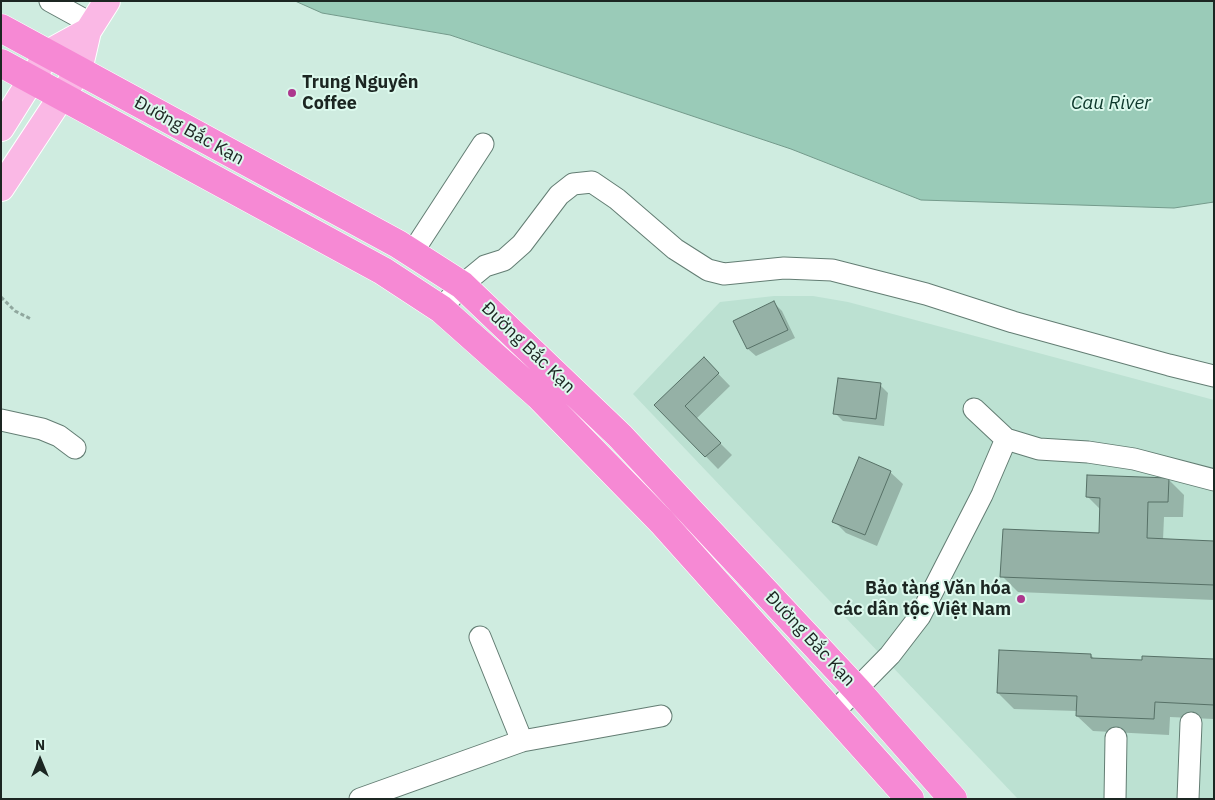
<!DOCTYPE html>
<meta charset="utf-8">
<style>
body{margin:0}
#map{position:relative;width:1215px;height:800px;overflow:hidden;background:#cfece0;font-family:"IBM Plex Sans",sans-serif}
canvas{display:block}
.frame{position:absolute;inset:0;border:2px solid #1c2622;pointer-events:none}
.north{position:absolute;left:15px;top:735px;width:50px;height:50px;-webkit-text-stroke:4px #dcf9ed;paint-order:stroke;rotate:0deg;font-size:14px;font-weight:700;line-height:20px;text-align:center;color:#1c2622}
.north::after{content:'';display:block;margin:auto;width:18px;height:22px;background:#1c2622;clip-path:polygon(50% 0,100% 100%,50% 72%,0 100%)}
</style>
<div id="map">
<canvas width="1215" height="800"></canvas>
<div class="frame"></div>
<div class="north">N</div>
</div>
<script>
const context = document.querySelector('canvas').getContext('2d');
context.lineJoin = 'round';
function paint(path, color) { context.fillStyle = color; context.fill(path, 'evenodd'); }
const poly = rows => new Path2D(rows.map(r => 'M' + r).join(''));
function trace(path, color, width, dash) { context.strokeStyle = color; context.lineWidth = width; context.lineCap = dash ? 'butt' : 'round'; context.setLineDash(dash || []); context.stroke(path); }
function write(font, color, halo, rows, align = 'center') {
  context.font = font + ' "IBM Plex Sans",sans-serif'; context.lineWidth = 4; context.setLineDash([]); context.textBaseline = 'middle'; context.strokeStyle = halo; context.fillStyle = color; for (const [text, x, y, turn = 0] of rows) {
    context.save(); context.translate(x, y); context.rotate((+turn || 0) * Math.PI / 180); context.textAlign = isNaN(turn) ? turn : align; if (halo) context.strokeText(text, 0, 0); context.fillText(text, 0, 0); context.restore();
  }
}
paint(poly([
 [774,296,813,296,848,302,1214,400,1214,799,1018,799,633,394,720,302]
]), '#bce1d2');
const water = poly([
 [295,1,1214,1,1214,202,1174,208,921,200,791,149,450,35,322,13,295,1]
]);
paint(water, '#9acbb8');
trace(water, '#749a8b', 1);
paint(poly([
 [774,303,782,311,795,338,756,356,748,349],
 [704,359,730,386,696,419,732,455,718,469,656,405],
 [880,385,888,393,884,426,843,421,835,413],
 [890,472,903,484,877,546,846,533,834,521],
 [1168,479,1184,495,1183,517,1164,517,1163,540,1214,542,1214,600,1018,592,1002,576,1100,534,1101,510,1087,496],
 [1091,655,1095,660,1144,662,1214,660,1214,719,1170,717,1169,735,1093,731,1077,716,1077,711,1014,709,998,693]
]), '#0003');
const building = poly([
 [774,301,788,330,747,349,733,321,774,301],
 [704,357,719,373,685,406,721,443,705,457,654,405,704,357],
 [838,378,881,383,876,419,833,414,838,378],
 [859,457,891,471,865,535,832,522,859,457],
 [1087,475,1169,478,1168,502,1148,502,1147,538,1214,541,1214,585,1000,577,1003,529,1099,533,1100,498,1086,497,1087,475],
 [999,650,1091,654,1091,658,1142,660,1142,656,1214,659,1214,705,1155,702,1154,719,1076,716,1077,696,997,693,999,650]
]);
paint(building, '#95b1a6');
trace(building, '#577167', 1);
const minor = poly([
 [50,1,92,24],
 [412,253,483,144],
 [441,309,462,285,485,266,504,260,522,244,559,195,573,184,592,182,617,199,675,249,708,270,724,274,784,268,832,270,926,294,1013,322,1169,365,1214,376],
 [974,409,1006,439,1039,449,1088,452,1134,459,1214,480],
 [1,420,42,429,59,436,75,448],
 [480,637,522,741],
 [832,714,890,655,920,616,982,495,1006,439],
 [360,799,522,741,661,716],
 [1115,799,1116,738],
 [1188,799,1191,723]
]);
const major = poly([
 [1,128,48,53,88,31],
 [1,188,79,70,88,31,107,1]
]);
const highway = poly([
 [1,28,398,244,462,285,620,436,857,690,953,799],
 [1,63,383,271,441,309,539,396,662,522,910,799]
]);
trace(minor, '#637d73', 23);
trace(major, '#fff', 28);
trace(highway, '#fff', 29);
trace(poly([
 [1,297,15,311,31,319]
]), '#90a79e', 3, [4, 2.5]);
trace(minor, '#fff', 21);
trace(major, '#fab8e5', 26);
trace(highway, '#f689d4', 28);
for (const [x, y, r, color] of [
 [292,93,5,"#ad378e"],
 [1021,599,5,"#ad378e"]
]) { const dot = new Path2D(); dot.arc(x, y, r, 0, 2 * Math.PI); context.fillStyle = color; context.fill(dot); trace(dot, '#dcf9ed', 2); }
write('bold 18px', '#1c2622', '#dcf9ed', [
 ["Trung Nguyên",302,83],
 ["Coffee",302,104],
 ["Bảo tàng Văn hóa",1011,589,"right"],
 ["các dân tộc Việt Nam",1011,610,"right"]
], 'left');
write('18px', '#1c2622', '#dcf9ed', [
 ["Đường Bắc Kạn",189,131,29],
 ["Đường Bắc Kạn",528,348,44],
 ["Đường Bắc Kạn",810,639,47]
]);
write('italic 19px', '#0d382b', '#dcf9ed', [
 ["Cau River",1111,104]
]);
</script>
